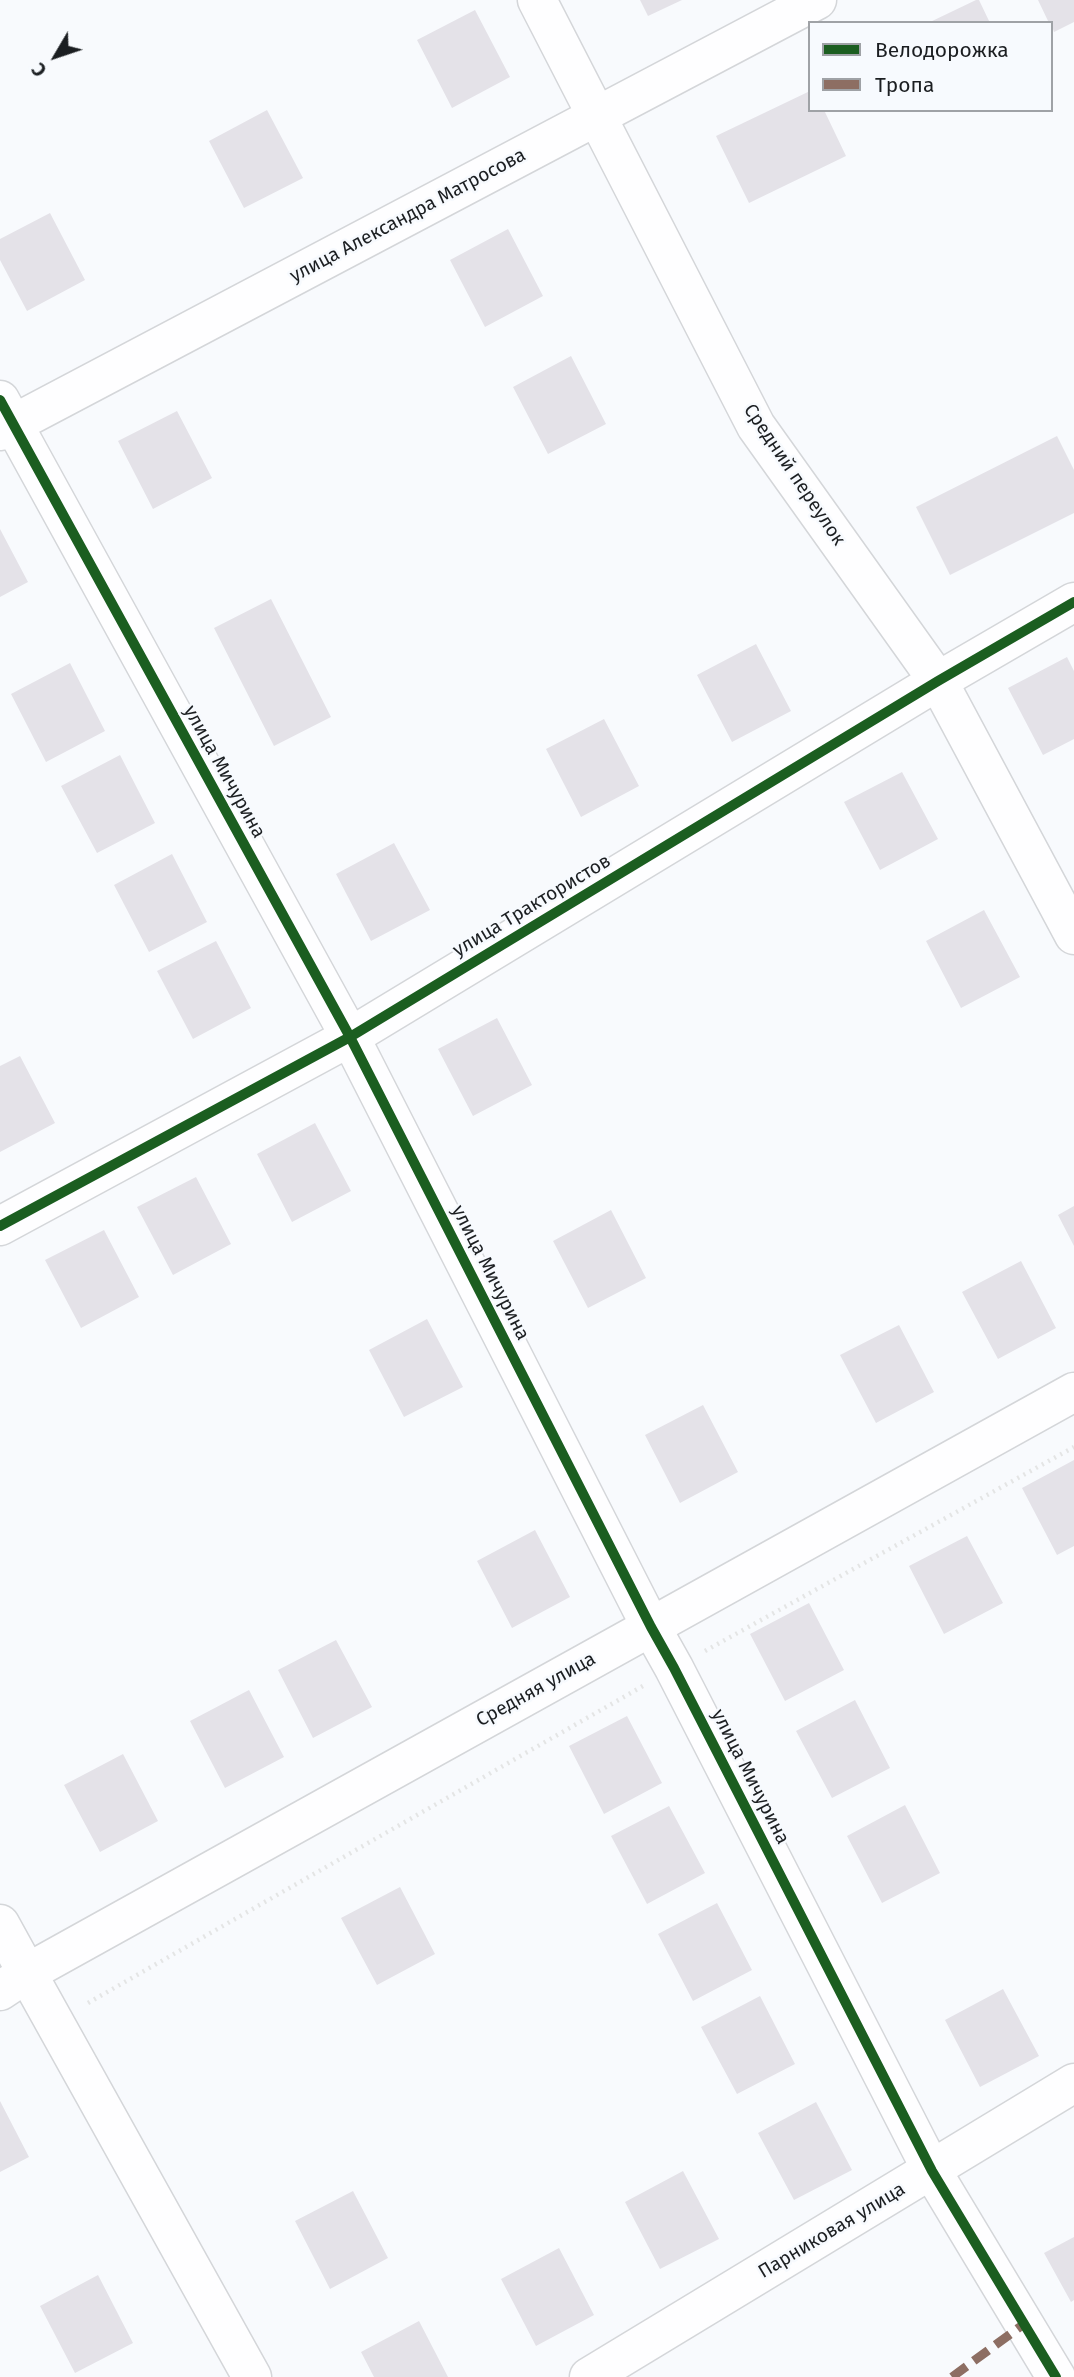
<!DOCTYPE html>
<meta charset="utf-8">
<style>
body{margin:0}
#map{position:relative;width:1074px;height:2377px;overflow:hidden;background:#f8fafd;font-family:"Fira Sans",sans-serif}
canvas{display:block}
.legend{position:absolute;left:808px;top:21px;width:245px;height:91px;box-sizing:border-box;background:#f7fafe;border:2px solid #9fa2a6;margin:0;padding:9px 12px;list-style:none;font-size:21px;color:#1b1e21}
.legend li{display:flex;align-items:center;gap:14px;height:35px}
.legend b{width:35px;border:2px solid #9fa2a6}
.north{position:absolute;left:21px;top:21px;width:70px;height:70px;-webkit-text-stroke:5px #f7fafe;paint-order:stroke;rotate:231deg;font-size:19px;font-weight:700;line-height:28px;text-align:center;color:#1b1e21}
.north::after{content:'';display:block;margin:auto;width:24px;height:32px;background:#1b1e21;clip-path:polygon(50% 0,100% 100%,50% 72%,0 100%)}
</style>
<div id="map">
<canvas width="1074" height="2377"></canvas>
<ul class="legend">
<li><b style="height:9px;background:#1b5e20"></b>Велодорожка</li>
<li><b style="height:9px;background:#8d6e63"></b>Тропа</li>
</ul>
<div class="north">С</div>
</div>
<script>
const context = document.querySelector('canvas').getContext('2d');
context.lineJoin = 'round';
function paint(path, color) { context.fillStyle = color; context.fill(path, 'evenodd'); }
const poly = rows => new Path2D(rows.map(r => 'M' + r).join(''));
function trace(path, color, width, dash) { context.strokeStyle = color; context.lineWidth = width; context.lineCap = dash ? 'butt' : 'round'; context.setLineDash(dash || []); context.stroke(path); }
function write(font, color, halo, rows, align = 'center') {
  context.font = font + ' "Fira Sans",sans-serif'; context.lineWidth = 5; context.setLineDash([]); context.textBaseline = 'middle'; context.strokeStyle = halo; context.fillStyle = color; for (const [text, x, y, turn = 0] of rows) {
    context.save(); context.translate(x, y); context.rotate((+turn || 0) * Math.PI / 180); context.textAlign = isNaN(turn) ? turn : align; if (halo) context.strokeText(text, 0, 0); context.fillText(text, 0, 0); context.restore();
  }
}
paint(poly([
 [640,0,682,0,648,16],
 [976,0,979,0,990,23,928,23],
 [1038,0,1074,0,1074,22,1054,32,1051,23,1049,23],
 [475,10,510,77,452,108,417,40],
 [810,91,810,110,824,110,846,156,749,203,716,136],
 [267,110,303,178,244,208,209,141],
 [50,213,85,280,27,311,0,260,0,239],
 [508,229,543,296,485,327,450,260],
 [571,356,606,424,548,454,513,387],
 [177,411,212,478,153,509,118,441],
 [1057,436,1074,470,1074,513,950,575,916,507],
 [0,529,28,582,0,597],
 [271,599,331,717,274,746,214,628],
 [756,644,791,711,732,742,697,675],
 [1067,657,1074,671,1074,739,1043,755,1008,688],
 [70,663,105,731,46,762,11,694],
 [604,719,639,786,581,817,546,749],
 [120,755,155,823,97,853,61,786],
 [902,772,938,839,880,870,844,802],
 [394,843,430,910,371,941,336,874],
 [172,854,207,922,149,952,114,885],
 [984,910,1020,977,961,1008,926,941],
 [216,941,251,1008,193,1039,157,971],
 [497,1018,532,1085,473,1116,438,1049],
 [20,1056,55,1123,0,1152,0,1066],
 [315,1123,351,1191,292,1222,257,1154],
 [196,1177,231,1244,173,1275,137,1207],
 [1074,1206,1074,1246,1058,1215],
 [611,1210,646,1278,588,1308,553,1241],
 [104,1230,139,1297,81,1328,45,1260],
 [1021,1261,1056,1328,998,1359,962,1292],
 [427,1319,463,1387,404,1417,369,1350],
 [899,1325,934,1392,876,1423,840,1355],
 [703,1405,738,1472,680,1503,645,1435],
 [1074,1460,1074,1546,1057,1555,1022,1488],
 [535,1530,570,1597,512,1628,477,1561],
 [967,1536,1003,1603,944,1634,909,1566],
 [809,1603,844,1670,785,1701,750,1634],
 [336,1640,372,1707,313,1738,278,1670],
 [249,1690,284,1757,225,1788,190,1721],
 [855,1700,890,1768,832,1798,796,1731],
 [627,1716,662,1783,604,1814,569,1746],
 [123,1754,158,1821,100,1852,64,1785],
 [905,1805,940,1873,882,1903,847,1836],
 [669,1806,705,1873,647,1904,611,1836],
 [400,1887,435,1954,377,1985,341,1918],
 [717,1903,752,1970,693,2001,658,1934],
 [1003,1989,1039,2056,980,2087,945,2020],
 [760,1996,795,2064,737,2094,701,2027],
 [0,2101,29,2157,0,2172],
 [816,2102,852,2170,794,2200,758,2133],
 [683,2171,719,2239,660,2269,625,2202],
 [353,2191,388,2258,330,2289,295,2221],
 [1074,2237,1074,2300,1071,2302,1044,2253],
 [559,2248,594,2315,536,2346,501,2279],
 [98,2275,133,2343,75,2373,40,2306],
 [419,2321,448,2377,374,2377,361,2352]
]), '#e4e2e8');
const minor = poly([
 [537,0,756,426,938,681,1074,935],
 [0,400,350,1037,651,1627,674,1668,932,2171,1056,2377],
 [0,431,817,0],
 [0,1226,350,1037,938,681,1074,602],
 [0,1991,27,1973,252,2377],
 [589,2377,1074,2083]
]);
const major = poly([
 [0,1924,27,1973,1074,1392]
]);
trace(minor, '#d4d6d9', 41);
trace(major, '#d4d6d9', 41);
trace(poly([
 [705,1651,1074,1447],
 [88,2003,643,1686]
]), '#e4e5e5', 4.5, [2, 5]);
trace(minor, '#fefeff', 38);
trace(major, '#fefeff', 38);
trace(poly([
 [952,2377,1024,2324]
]), '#8d6e63', 9, [18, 9]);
trace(poly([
 [0,400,350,1037,651,1627,674,1668,932,2171,1056,2377],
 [0,1226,350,1037,938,681,1074,602]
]), '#1b5e20', 10);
write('19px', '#1b1e21', '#f7fafe', [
 ["улица Александра Матросова",408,216,-28],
 ["Средний переулок",794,475,56],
 ["улица Мичурина",224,772,61],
 ["улица Трактористов",532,906,-31],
 ["улица Мичурина",490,1273,63],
 ["Средняя улица",536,1690,-29],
 ["улица Мичурина",750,1777,63],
 ["Парниковая улица",832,2231,-31]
]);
</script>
